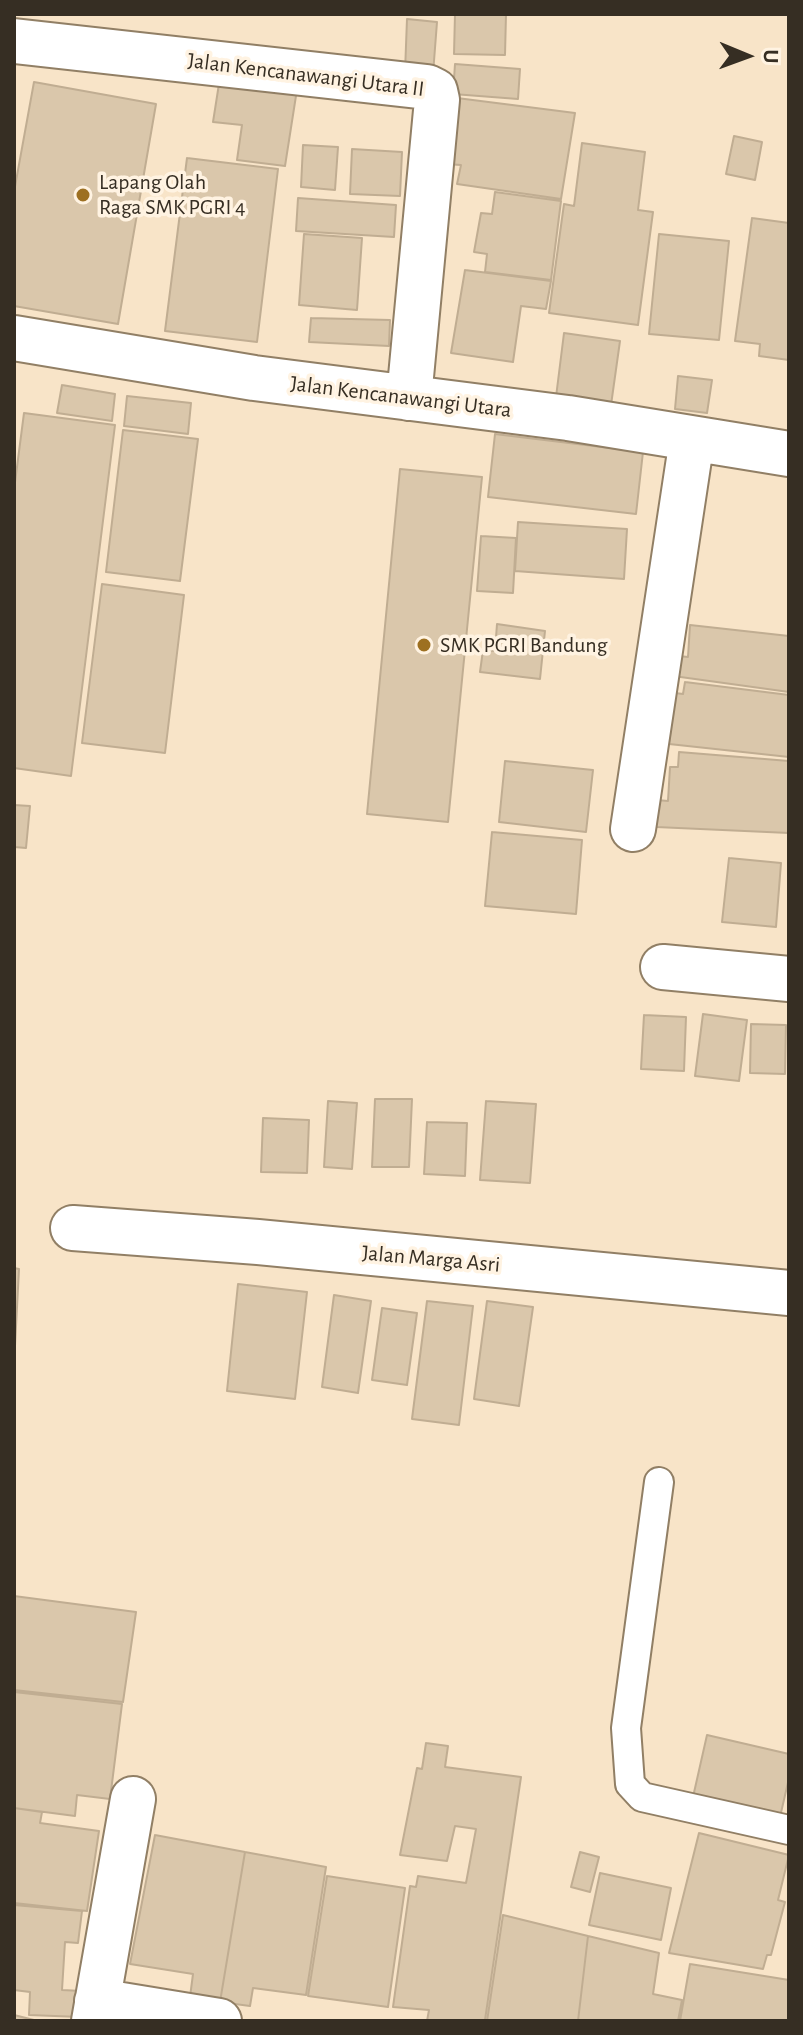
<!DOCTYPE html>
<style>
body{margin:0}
#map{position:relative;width:803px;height:2035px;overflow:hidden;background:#f8e4c8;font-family:"Alegreya Sans",sans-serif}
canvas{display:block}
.frame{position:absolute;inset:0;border:16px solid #362e23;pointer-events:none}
.north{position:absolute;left:707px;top:16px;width:80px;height:80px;-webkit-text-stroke:6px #fff3e2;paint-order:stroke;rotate:91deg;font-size:22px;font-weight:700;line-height:32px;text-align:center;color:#362e23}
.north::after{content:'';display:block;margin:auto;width:28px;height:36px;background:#362e23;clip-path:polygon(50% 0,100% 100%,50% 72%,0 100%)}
</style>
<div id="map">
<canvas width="803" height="2035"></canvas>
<div class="frame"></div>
<div class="north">U</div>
</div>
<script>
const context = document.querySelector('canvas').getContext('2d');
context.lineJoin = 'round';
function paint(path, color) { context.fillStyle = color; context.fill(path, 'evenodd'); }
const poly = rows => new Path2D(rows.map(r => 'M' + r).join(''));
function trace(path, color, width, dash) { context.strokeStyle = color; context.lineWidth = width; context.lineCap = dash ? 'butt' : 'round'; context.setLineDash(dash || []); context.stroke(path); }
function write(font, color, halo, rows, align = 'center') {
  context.font = font + ' "Alegreya Sans",sans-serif'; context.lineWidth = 7; context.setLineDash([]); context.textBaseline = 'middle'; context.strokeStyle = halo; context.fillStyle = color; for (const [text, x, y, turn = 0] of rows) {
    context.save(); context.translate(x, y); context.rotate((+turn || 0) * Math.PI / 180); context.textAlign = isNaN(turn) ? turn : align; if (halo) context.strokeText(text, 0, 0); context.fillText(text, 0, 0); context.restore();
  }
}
const building = poly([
 [455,14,506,14,505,55,454,54,455,14],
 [407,19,437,22,433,74,405,72,407,19],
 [455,64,520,69,518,99,453,94,455,64],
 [221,71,298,83,285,166,237,160,242,125,213,122,221,71],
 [34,82,156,104,118,324,14,306,14,192,34,82],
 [457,98,575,113,561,199,457,184,461,165,446,164,457,98],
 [734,136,762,142,755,180,726,174,734,136],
 [582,143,645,152,638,210,653,212,638,325,549,313,564,204,574,206,582,143],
 [303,145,338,147,335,190,301,187,303,145],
 [352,149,402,152,400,196,350,194,352,149],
 [187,158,278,169,257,342,165,331,187,158],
 [495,192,561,201,551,280,485,272,487,254,474,252,481,213,492,214,495,192],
 [298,198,396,205,394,237,296,231,298,198],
 [752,218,789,223,789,360,759,356,760,344,735,341,752,218],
 [304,234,362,238,357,310,299,305,304,234],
 [659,234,729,241,719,340,649,334,659,234],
 [465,270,551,281,546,309,521,306,513,362,451,353,465,270],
 [311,318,390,320,389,346,309,342,311,318],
 [564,333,620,341,611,405,556,397,564,333],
 [678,376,712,380,707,413,675,409,678,376],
 [62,385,115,394,112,421,57,413,62,385],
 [127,396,191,403,188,434,124,426,127,396],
 [24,413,115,425,71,776,14,768,14,490,24,413],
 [123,430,198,439,180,581,106,572,123,430],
 [495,434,643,452,636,514,488,497,495,434],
 [400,469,482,477,448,822,367,814,400,469],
 [518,522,627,529,624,579,515,571,518,522],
 [481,536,516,538,513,593,477,591,481,536],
 [102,584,184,595,165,753,82,743,102,584],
 [497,624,545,631,540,679,480,672,483,650,495,651,497,624],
 [690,625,789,636,789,692,666,675,669,655,688,657,690,625],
 [685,682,789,695,789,757,669,744,675,693,683,694,685,682],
 [679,752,789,761,789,833,656,827,657,800,668,801,670,767,678,767,679,752],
 [505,761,593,770,586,832,499,822,505,761],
 [14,805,30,806,26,848,14,847,14,805],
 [492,832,582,840,576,914,485,906,492,832],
 [729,858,781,863,776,927,722,922,729,858],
 [703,1014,747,1020,739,1081,695,1076,703,1014],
 [644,1015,686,1017,684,1071,641,1069,644,1015],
 [751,1024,786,1025,785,1074,750,1073,751,1024],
 [375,1099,412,1099,409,1167,372,1167,375,1099],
 [328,1101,357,1103,352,1169,324,1167,328,1101],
 [486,1101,536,1104,530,1183,480,1180,486,1101],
 [263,1118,309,1120,307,1173,261,1172,263,1118],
 [427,1122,467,1123,465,1176,424,1174,427,1122],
 [14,1268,19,1269,14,1365,14,1268],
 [238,1284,307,1292,295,1399,227,1391,238,1284],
 [334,1295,371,1301,358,1393,322,1387,334,1295],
 [427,1301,473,1306,459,1425,412,1419,427,1301],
 [487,1301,533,1307,519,1406,474,1399,487,1301],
 [382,1308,417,1313,407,1385,372,1380,382,1308],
 [14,1596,136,1612,123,1702,14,1690,14,1596],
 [14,1692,122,1704,110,1799,77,1795,75,1816,14,1808,14,1692],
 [707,1735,789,1754,789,1778,780,1817,693,1797,707,1735],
 [426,1743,448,1746,445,1767,521,1777,485,2020,427,2021,429,2010,393,2007,410,1886,416,1887,418,1876,466,1883,476,1829,455,1826,447,1861,400,1855,417,1768,422,1769,426,1743],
 [14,1808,42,1812,40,1823,99,1831,87,1911,14,1903,14,1808],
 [699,1833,789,1855,778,1900,785,1902,771,1955,767,1955,763,1969,669,1953,699,1833],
 [155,1835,245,1852,220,2002,190,1997,193,1974,130,1964,155,1835],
 [245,1852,326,1867,306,1995,253,1988,250,2006,220,2002,245,1852],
 [580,1852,599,1857,590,1892,571,1887,580,1852],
 [600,1873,671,1888,661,1940,589,1925,600,1873],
 [327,1876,405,1888,388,2007,308,1996,327,1876],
 [14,1905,82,1911,78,1943,65,1942,62,1990,82,1991,80,2017,29,2015,30,1992,14,1990,14,1905],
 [503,1915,588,1936,578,2021,487,2021,503,1915],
 [588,1936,659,1953,653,1994,682,2000,678,2021,578,2021,588,1936],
 [690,1964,789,1980,789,2021,680,2021,690,1964],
 [14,2015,38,2021,14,2021,14,2015]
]);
paint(building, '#dac7ab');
trace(building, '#c0ad92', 2);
const lane = poly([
 [659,1482,626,1728,630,1784,642,1797,789,1830]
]);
const street = poly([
 [14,41,427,87,435,91,437,100,409,398],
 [14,338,254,378,568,418,789,454],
 [633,829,692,439],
 [663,967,789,979],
 [73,1228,258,1242,789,1293],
 [97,2001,219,2021],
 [94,2021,133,1799]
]);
trace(lane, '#917f65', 32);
trace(street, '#917f65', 48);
trace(lane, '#fff', 28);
trace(street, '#fff', 44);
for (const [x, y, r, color] of [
 [83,195,8,"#9d7021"],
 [424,645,8,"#9d7021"]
]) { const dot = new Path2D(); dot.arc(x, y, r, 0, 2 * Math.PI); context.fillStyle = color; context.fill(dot); trace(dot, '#fff3e2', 3); }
write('22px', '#362e23', '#fff3e2', [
 ["Jalan Kencanawangi Utara II",306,75,7],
 ["Jalan Kencanawangi Utara",401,397,7],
 ["Jalan Marga Asri",431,1259,5]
]);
write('22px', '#362e23', '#fff3e2', [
 ["Lapang Olah",99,182],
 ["Raga SMK PGRI 4",99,207],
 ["SMK PGRI Bandung",440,645]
], 'left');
</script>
